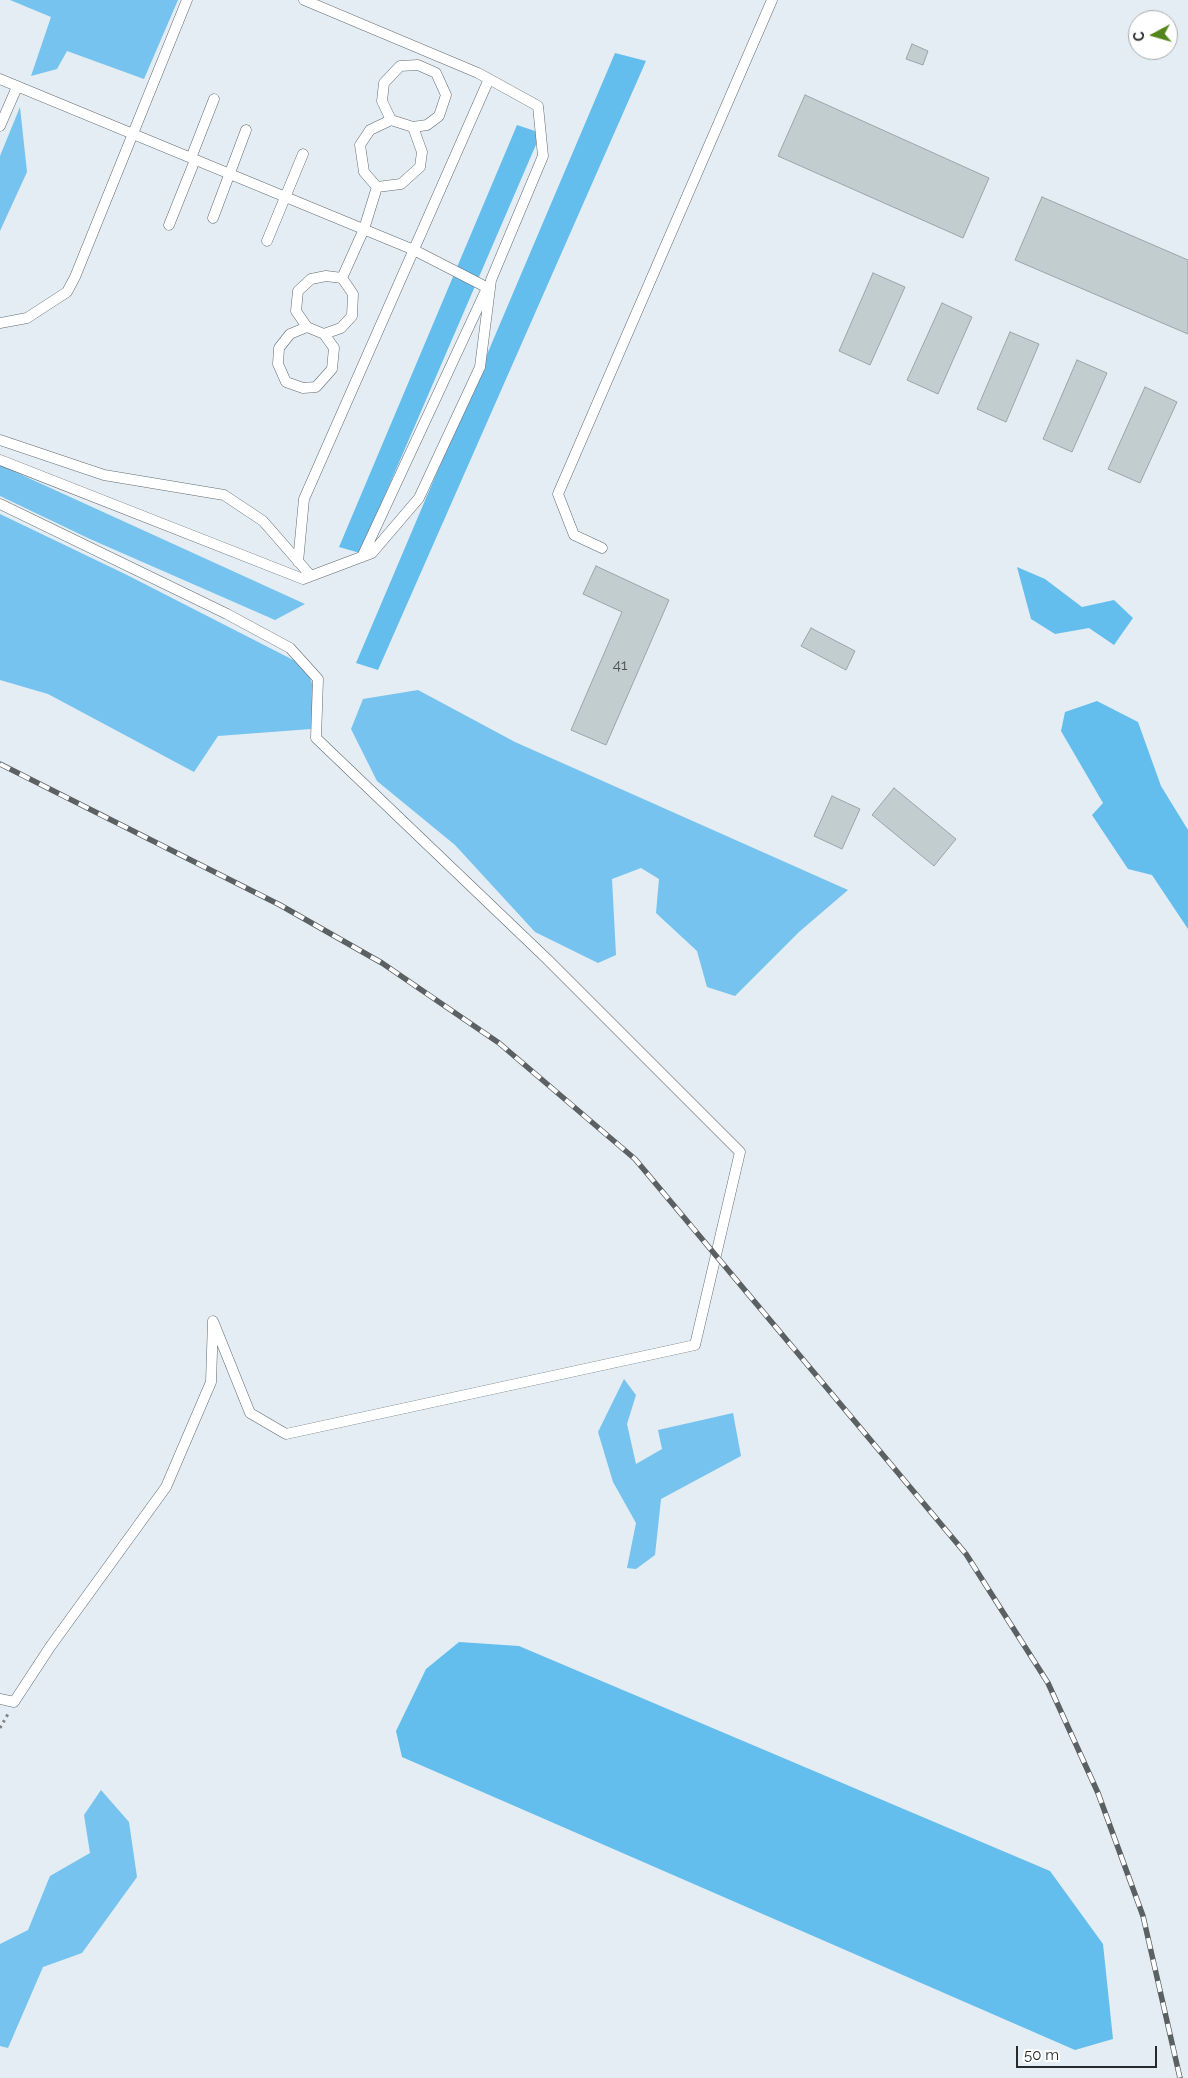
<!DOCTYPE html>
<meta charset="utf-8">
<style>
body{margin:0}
#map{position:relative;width:1188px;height:2078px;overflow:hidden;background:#e3edf3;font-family:Raleway,sans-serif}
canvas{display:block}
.north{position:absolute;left:1128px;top:10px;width:50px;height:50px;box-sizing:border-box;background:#fff;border:1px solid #a9aaab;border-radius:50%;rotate:264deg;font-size:14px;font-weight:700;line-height:20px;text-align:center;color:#272a2d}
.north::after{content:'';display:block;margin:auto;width:18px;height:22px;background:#54851a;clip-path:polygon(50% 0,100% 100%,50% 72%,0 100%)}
.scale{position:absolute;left:1016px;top:2046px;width:141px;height:22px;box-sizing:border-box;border:2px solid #272a2d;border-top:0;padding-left:6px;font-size:15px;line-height:18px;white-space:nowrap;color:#272a2d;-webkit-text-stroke:4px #fff;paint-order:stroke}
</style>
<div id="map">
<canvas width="1188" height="2078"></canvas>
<div class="north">С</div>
<div class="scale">50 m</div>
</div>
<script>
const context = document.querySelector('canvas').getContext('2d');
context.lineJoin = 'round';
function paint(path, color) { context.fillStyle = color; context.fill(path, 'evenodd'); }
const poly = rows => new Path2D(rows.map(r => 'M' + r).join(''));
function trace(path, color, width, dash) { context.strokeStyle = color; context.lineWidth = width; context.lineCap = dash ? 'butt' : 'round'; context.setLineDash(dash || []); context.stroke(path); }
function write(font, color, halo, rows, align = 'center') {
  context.font = font + ' Raleway,sans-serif'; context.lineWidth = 4.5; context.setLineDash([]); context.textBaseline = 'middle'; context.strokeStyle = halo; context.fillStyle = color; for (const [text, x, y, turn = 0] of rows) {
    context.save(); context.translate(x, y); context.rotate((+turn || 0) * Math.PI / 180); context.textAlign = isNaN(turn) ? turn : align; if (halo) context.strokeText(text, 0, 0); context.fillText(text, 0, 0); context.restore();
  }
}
paint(poly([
 [10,0,178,0,144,79,67,51,57,69,31,76,51,17],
 [20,107,27,172,0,231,0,156],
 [0,465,305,604,275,620,90,539,0,496],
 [0,514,127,575,305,666,321,705,311,729,218,736,194,772,48,694,0,680],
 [418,690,515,742,848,890,799,932,735,996,707,987,697,951,656,913,659,879,641,868,612,879,616,955,598,963,535,932,455,845,377,781,351,729,363,699],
 [624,1379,636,1395,627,1424,636,1464,662,1449,658,1430,733,1413,741,1456,661,1499,655,1555,636,1569,627,1568,636,1523,613,1482,598,1432],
 [101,1790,129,1822,137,1877,82,1953,43,1967,8,2048,0,2046,0,1944,28,1930,50,1876,90,1853,84,1815]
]), '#75c3ee');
paint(poly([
 [615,53,646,61,378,670,356,663],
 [517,125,541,133,360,553,339,547],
 [1017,567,1045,579,1082,607,1114,600,1133,618,1114,645,1089,628,1055,634,1031,619],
 [1097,701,1138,722,1161,786,1188,830,1188,929,1152,875,1128,869,1092,815,1103,803,1061,731,1065,712],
 [459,1642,519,1646,1050,1871,1103,1944,1113,2039,1075,2050,402,1757,396,1731,426,1669]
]), '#64beed');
const building = poly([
 [912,44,928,51,923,65,906,59,912,44],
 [805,95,989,178,963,238,778,156,805,95],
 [1042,197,1188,260,1188,334,1015,260,1042,197],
 [873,273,905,287,870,365,839,351,873,273],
 [942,303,972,317,938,394,907,380,942,303],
 [1010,332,1039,344,1006,422,977,409,1010,332],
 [1077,360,1107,373,1072,452,1043,439,1077,360],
 [1145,387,1177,402,1140,483,1108,469,1145,387],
 [596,566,669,600,606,745,571,730,622,612,583,594,596,566],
 [811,628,855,651,846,670,801,646,811,628],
 [894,788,956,839,934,866,872,815,894,788],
 [832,796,860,809,842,849,814,836,832,796]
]);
paint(building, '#c1cdcf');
trace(building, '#99a5a8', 1);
const lane = poly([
 [0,79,414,250,488,288],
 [391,120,382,101,384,83,400,66,418,65,436,73,446,95,439,116,427,125,413,127],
 [0,126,17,87],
 [191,158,214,99],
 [213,218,246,130],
 [169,225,195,160],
 [267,241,303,154],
 [342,278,326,276,311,279,298,291,296,311,307,327,324,334,341,328,352,316,353,294,342,278,364,229,377,187,364,172,360,145,370,130,391,120,413,127,422,152,420,167,401,184,377,187],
 [0,323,27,318,67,292,75,277,187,0],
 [307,327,290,334,279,348,278,364,286,382,303,388,316,387,332,369,334,348,324,334],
 [0,440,104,475,224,495,263,521,311,576],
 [0,460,303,579,372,553,419,498,480,367,491,280,543,156,538,106,478,73,304,0],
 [0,504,227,614,290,648,318,679,316,738,547,959,740,1152,695,1345,286,1434,250,1413,213,1321,211,1382,166,1487,50,1647,14,1702,0,1699],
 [602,548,574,535,558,494,772,0],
 [362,557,487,288],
 [298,562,304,499,489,79]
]);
trace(lane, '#616a70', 11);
trace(poly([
 [0,1728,8,1714]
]), '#7c8287', 3, [2.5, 4]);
trace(lane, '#fff', 10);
const rail = poly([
 [0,764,280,905,382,963,499,1043,635,1159,966,1554,1048,1683,1098,1793,1143,1916,1180,2078]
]);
trace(rail, '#5b6063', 5.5);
trace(rail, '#fff', 4, [11]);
write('15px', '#4e5356', null, [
 ["41",620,665]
]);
</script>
